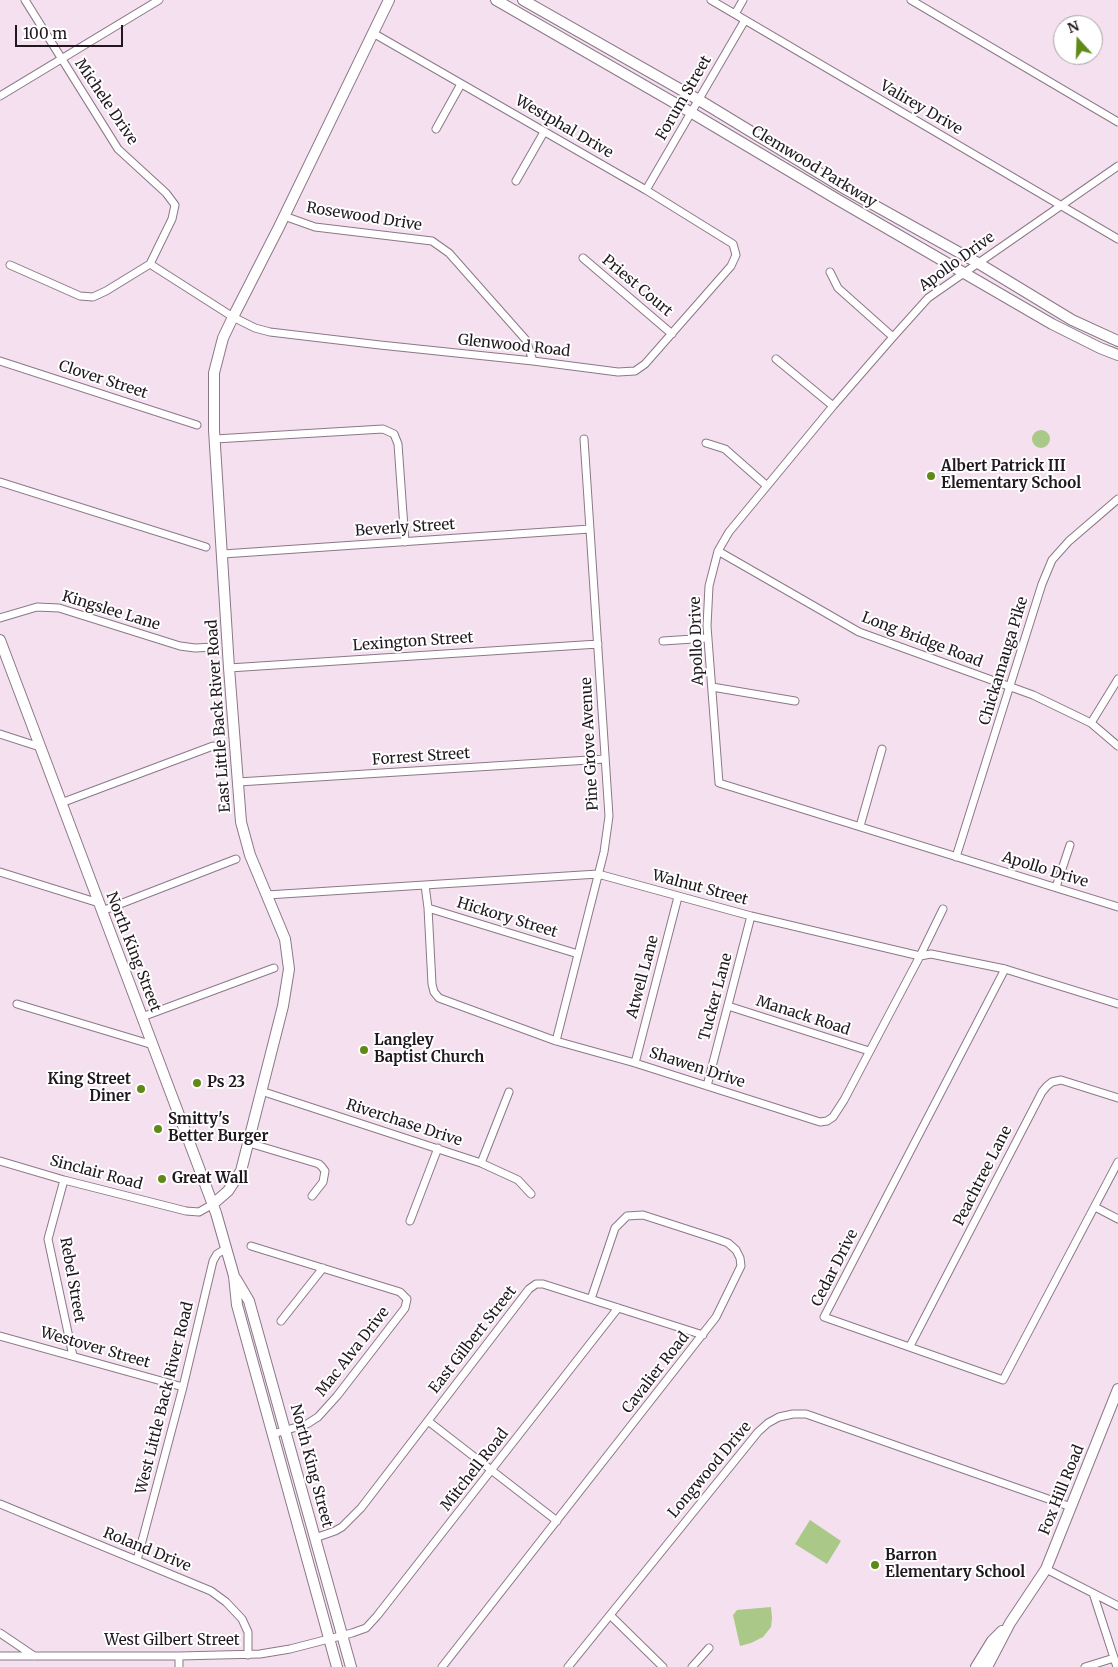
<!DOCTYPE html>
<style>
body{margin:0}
#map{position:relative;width:1118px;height:1667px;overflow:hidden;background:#f5e0f0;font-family:Merriweather,serif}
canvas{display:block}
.north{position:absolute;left:1053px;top:15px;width:50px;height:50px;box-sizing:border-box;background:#fff;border:1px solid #a6a3a5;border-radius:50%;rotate:340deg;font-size:14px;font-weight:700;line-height:20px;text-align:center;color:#20181e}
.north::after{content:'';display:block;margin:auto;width:18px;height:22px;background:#5f8a18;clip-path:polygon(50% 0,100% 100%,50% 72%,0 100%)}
.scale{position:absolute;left:15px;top:25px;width:108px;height:22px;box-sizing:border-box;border:2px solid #20181e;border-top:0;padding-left:6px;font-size:15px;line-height:18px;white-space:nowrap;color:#20181e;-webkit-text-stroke:4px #fff;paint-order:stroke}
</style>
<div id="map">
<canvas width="1118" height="1667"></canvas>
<div class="north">N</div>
<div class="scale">100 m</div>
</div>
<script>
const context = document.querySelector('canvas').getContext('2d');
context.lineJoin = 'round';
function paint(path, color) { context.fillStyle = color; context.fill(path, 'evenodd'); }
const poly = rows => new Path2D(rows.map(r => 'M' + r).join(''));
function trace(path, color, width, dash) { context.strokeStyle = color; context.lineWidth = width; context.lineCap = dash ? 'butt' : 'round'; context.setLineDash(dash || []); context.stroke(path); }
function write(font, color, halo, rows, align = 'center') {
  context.font = font + ' Merriweather,serif'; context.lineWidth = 4; context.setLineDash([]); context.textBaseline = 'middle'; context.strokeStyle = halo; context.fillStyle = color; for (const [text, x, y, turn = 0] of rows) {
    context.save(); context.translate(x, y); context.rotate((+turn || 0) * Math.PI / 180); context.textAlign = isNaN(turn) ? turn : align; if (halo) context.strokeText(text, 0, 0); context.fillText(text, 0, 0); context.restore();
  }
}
paint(poly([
 '1032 439a9 9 0 1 1 18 0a9 9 0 1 1-18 0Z',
 [810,1520,841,1541,827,1564,795,1544],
 [771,1607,772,1618,771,1627,763,1637,751,1643,740,1646,733,1615,737,1610]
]), '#aac988');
const street = poly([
 [25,0,118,149,166,193,175,205,172,219,150,264],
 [711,0,1118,239],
 [911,0,1118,122],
 [735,14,743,0],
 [0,96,159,0],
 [436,129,461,84],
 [1118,166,928,298,893,337,833,406,729,532,718,551,709,586,707,626,719,783,1118,907],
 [516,181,544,132],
 [646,190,745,20],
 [284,216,315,227,432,241,449,253,526,340,533,361],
 [583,258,672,334],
 [10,265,80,296,93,297,106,291,150,264,233,317,255,328,270,332,380,345,533,361,618,372,635,371,645,364,731,266,736,255,733,244,646,190,373,33],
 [830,272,838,288,893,337],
 [776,359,833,406],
 [0,361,197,425],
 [215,439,383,429,394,434,398,444,405,542],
 [706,443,725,449,767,486],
 [0,482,206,547],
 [718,551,859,632,1033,695,1091,723,1118,746],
 [223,554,590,529],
 [0,618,37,607,59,608,180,646,195,648,215,647],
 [663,641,708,638],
 [229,668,598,644],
 [712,687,795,701],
 [1091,723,1118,679],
 [0,734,40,747],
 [238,782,605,759],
 [61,803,213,746],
 [860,826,882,749],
 [956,857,1042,584,1052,560,1069,541,1118,499],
 [0,872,99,903],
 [425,885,428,908,432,984,434,992,439,998,556,1041,635,1063,820,1122,827,1121,833,1117,844,1100,920,956,943,909],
 [1056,887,1070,845],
 [267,895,598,874,751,916,920,956,931,954,1005,969,1118,1004],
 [428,908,578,954],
 [102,911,236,859],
 [1005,969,824,1317,1003,1380,1118,1162],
 [17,1004,153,1045],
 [728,1006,869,1051],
 [142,1017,274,968],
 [556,1041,604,852,609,816,584,439],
 [635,1063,678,897],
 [707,1086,751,916],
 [261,1091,481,1163,518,1180,531,1194],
 [249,1143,319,1164,322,1167,325,1171,323,1182,312,1196],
 [0,1161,64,1180,186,1211,199,1212,213,1204],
 [481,1163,509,1092],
 [64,1180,48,1239,73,1356],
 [1095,1207,1118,1219],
 [410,1221,438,1148],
 [251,1246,400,1292,407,1299,405,1308,337,1396,318,1417,307,1424,273,1434],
 [281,1321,323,1268],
 [0,1336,183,1387],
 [910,1346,1042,1092,1047,1086,1052,1082,1061,1080,1118,1098],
 [428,1421,557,1521],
 [0,1504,211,1591,226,1602,242,1619,248,1632,248,1655],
 [315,1538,335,1531,342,1527,361,1508,529,1289,536,1284,543,1284,703,1335],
 [137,1560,183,1387,213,1261,217,1254,227,1248],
 [1046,1569,1118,1606],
 [1093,1593,1117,1667],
 [610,1615,663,1667],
 [0,1633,34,1656],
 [0,1656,179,1656,260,1654,290,1649,352,1633,366,1628,377,1616,618,1308],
 [179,1656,179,1667],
 [442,1667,716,1317,741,1266,740,1258,736,1250,728,1243,717,1239,643,1215,627,1216,615,1228,591,1299],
 [568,1667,758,1432,768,1423,779,1417,793,1414,806,1414,1071,1507],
 [692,1667,709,1648],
 [1085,1667,1114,1658]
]);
const secondary = poly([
 [496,0,692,113,840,201,1052,324,1100,348,1118,355],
 [523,0,699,100,847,190,978,263,1072,320,1118,341],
 [0,640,216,1213,234,1276,237,1305,337,1667],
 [213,1204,228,1191,241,1171,283,1006,289,969,285,939,250,855,241,822,229,668,214,430,214,373,223,338,233,317,279,227,389,0],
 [236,1279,249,1301,351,1667],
 [976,1667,992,1641,1002,1631],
 [987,1667,1010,1623,1046,1569,1118,1389]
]);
trace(street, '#8b7887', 9);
trace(secondary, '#8b7887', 12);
trace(street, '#fff', 7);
trace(secondary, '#fff', 10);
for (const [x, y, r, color] of [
 [931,476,5,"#5f8a18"],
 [364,1050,5,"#5f8a18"],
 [197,1083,5,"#5f8a18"],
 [141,1089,5,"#5f8a18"],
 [158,1129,5,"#5f8a18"],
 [162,1179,5,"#5f8a18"],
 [875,1565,5,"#5f8a18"]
]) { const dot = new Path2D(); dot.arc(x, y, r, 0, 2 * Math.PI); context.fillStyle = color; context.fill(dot); trace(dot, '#fff', 2); }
write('15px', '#20181e', '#fff', [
 ["Forum Street",684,98,-60],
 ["Michele Drive",106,102,56],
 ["Valirey Drive",921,108,30],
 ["Westphal Drive",564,127,30],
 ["Clemwood Parkway",814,167,31],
 ["Rosewood Drive",364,217,9],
 ["Apollo Drive",957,262,-36],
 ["Priest Court",637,286,40],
 ["Glenwood Road",514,346,6],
 ["Clover Street",103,380,18],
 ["Beverly Street",405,528,-4],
 ["Kingslee Lane",111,611,17],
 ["Long Bridge Road",922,640,21],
 ["Apollo Drive",697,641,-92],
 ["Lexington Street",413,642,-4],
 ["Chickamauga Pike",1004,661,-73],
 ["East Little Back River Road",219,716,-94],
 ["Pine Grove Avenue",590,744,-93],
 ["Forrest Street",421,757,-4],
 ["Apollo Drive",1045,870,17],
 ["Walnut Street",700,888,15],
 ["Hickory Street",507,918,17],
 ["North King Street",133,952,69],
 ["Atwell Lane",643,977,-75],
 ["Tucker Lane",716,997,-75],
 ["Manack Road",803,1016,18],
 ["Shawen Drive",697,1068,18],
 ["Riverchase Drive",404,1123,18],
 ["Sinclair Road",96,1173,15],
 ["Peachtree Lane",983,1176,-63],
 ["Cedar Drive",835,1268,-63],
 ["Rebel Street",72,1280,80],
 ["East Gilbert Street",473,1340,-52],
 ["Westover Street",95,1348,16],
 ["Mac Alva Drive",353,1352,-52],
 ["Cavalier Road",656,1373,-52],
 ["West Little Back River Road",165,1398,-76],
 ["North King Street",311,1466,75],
 ["Mitchell Road",475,1470,-52],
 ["Longwood Drive",710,1470,-50],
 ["Fox Hill Road",1062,1490,-68],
 ["Roland Drive",147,1550,22],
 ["West Gilbert Street",172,1641]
]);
write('bold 15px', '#20181e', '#fff', [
 ["Albert Patrick III",941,467],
 ["Elementary School",941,484],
 ["Langley",374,1041],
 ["Baptist Church",374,1058],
 ["King Street",131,1080,"right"],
 ["Diner",131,1097,"right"],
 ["Ps 23",207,1083],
 ["Smitty's",168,1120],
 ["Better Burger",168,1137],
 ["Great Wall",172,1179],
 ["Barron",885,1556],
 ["Elementary School",885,1573]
], 'left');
</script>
